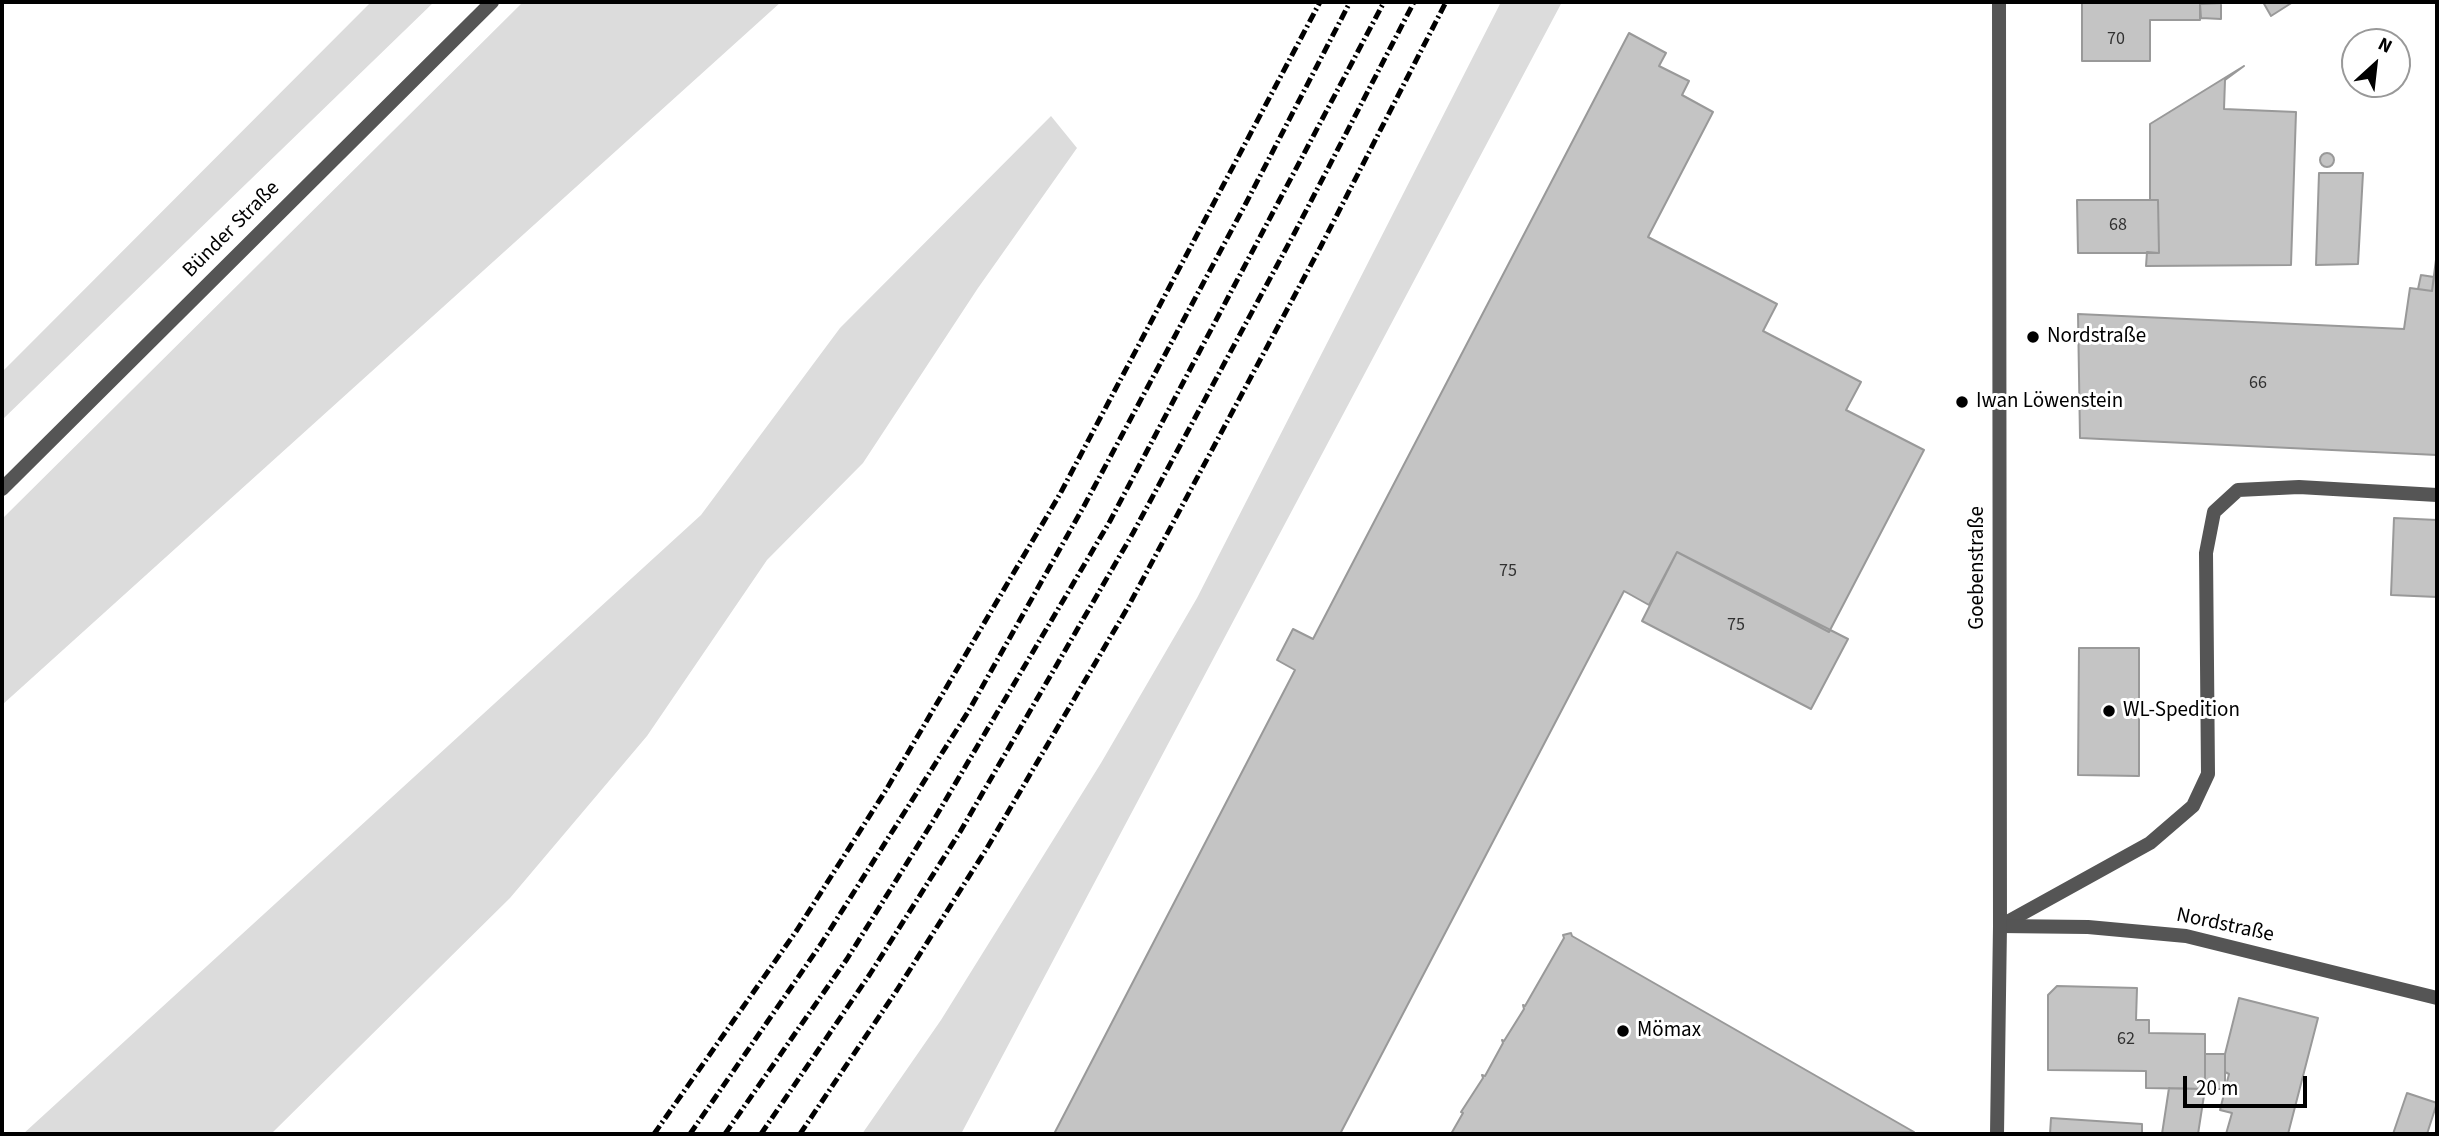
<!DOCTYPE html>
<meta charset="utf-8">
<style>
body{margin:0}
#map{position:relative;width:2439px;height:1136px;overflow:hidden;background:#fff;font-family:"Source Sans 3",sans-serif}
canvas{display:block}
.frame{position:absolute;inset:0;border:4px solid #000;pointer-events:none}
.north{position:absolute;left:2341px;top:28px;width:70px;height:70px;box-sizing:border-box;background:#fff;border:2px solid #999;border-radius:50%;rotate:27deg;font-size:19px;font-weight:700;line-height:28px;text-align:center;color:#000}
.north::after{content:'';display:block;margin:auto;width:24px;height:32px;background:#000;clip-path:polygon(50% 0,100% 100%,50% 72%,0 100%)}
.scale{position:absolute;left:2183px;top:1076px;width:124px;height:32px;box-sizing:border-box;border:4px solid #000;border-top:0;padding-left:9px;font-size:21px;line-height:24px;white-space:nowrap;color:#000;-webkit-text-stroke:5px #fff;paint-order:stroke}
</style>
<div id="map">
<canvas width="2439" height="1136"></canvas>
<div class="frame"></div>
<div class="north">N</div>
<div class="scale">20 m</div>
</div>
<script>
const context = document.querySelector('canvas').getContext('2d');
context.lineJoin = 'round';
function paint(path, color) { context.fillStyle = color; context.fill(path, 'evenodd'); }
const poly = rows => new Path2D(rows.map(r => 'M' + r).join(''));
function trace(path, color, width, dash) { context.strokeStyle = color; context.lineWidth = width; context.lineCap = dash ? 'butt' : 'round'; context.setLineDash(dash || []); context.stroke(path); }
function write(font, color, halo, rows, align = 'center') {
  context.font = font + ' "Source Sans 3",sans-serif'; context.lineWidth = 6; context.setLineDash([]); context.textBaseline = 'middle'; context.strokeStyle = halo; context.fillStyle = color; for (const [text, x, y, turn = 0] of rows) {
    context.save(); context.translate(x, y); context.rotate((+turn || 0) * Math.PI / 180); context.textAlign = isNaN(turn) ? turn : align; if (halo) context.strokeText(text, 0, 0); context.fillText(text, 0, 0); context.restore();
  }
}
paint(poly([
 [371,2,434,2,2,420,2,372],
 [523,2,781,2,2,705,2,519],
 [1501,2,1562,2,961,1134,862,1134,941,1020,1101,763,1197,598],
 [1051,116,1077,148,978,288,863,463,767,560,647,736,510,898,271,1134,23,1134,701,515,840,328]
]), '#dcdcdc');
const building = poly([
 [2082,2,2223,2,2223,3,2200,4,2200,20,2150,20,2150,61,2082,61,2082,2],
 [2263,2,2293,2,2271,16,2263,2],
 [2221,3,2221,19,2201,18,2200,4,2221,3],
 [1629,33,1666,53,1659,66,1689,81,1682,95,1713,112,1648,237,1777,304,1763,331,1861,382,1846,410,1924,450,1829,632,1677,552,1649,605,1624,591,1340,1134,1054,1134,1295,670,1277,660,1293,629,1313,639,1629,33],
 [2244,66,2225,80,2224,109,2296,112,2291,265,2146,266,2147,252,2159,253,2158,200,2150,200,2150,124,2244,66],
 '2320 160a7 7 0 1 1 14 0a7 7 0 1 1-14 0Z',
 [2319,173,2363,173,2358,264,2316,265,2319,173],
 [2077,200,2158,200,2159,253,2078,253,2077,200],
 [2437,252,2437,455,2080,438,2078,314,2404,329,2410,288,2432,291,2437,252],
 [2421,275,2434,277,2432,291,2418,289,2421,275],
 [2394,518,2437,520,2437,597,2391,595,2394,518],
 [1677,552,1848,639,1811,709,1642,621,1677,552],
 [2079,648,2139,648,2139,776,2078,775,2079,648],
 [1571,933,1572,936,1914,1132,1451,1134,1463,1113,1461,1112,1483,1078,1482,1075,1485,1076,1503,1043,1502,1040,1504,1041,1524,1009,1523,1005,1525,1006,1564,938,1563,935,1571,933],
 [2057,986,2137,988,2136,1020,2149,1020,2149,1033,2205,1034,2205,1089,2146,1088,2146,1071,2048,1070,2048,995,2057,986],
 [2239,998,2318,1018,2288,1134,2226,1134,2232,1113,2220,1110,2229,1074,2225,1072,2225,1054,2239,998],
 [2205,1054,2225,1054,2225,1089,2205,1089,2205,1054],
 [2169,1088,2205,1089,2198,1134,2162,1134,2169,1088],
 [2407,1093,2437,1103,2427,1134,2393,1134,2407,1093],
 [2051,1118,2142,1124,2142,1134,2050,1134,2051,1118]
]);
paint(building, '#c4c4c4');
trace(building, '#999', 2);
trace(poly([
 [2000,926,2150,843,2193,806,2208,774,2206,553,2214,512,2238,490,2299,487,2437,495]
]), '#555', 14);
trace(poly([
 [2000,926,2088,927,2186,936,2437,998]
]), '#555', 14);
trace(poly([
 [2,489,492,2],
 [1997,1134,2000,926,1999,2]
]), '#555', 14);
trace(poly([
 [654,1134,797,930,886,790,1060,494,1320,2],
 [690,1134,821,944,968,712,1084,506,1245,205,1350,2],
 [725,1134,847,959,935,818,1110,521,1384,2],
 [761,1134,870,974,960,832,1133,533,1295,232,1414,2],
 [800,1134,897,990,987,848,1128,607,1321,246,1446,2]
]), '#000', 5, [10, 3.5, 2, 3.5]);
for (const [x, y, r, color] of [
 [2033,337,7,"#000"],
 [1962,402,7,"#000"],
 [2109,711,7,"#000"],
 [1623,1031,7,"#000"]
]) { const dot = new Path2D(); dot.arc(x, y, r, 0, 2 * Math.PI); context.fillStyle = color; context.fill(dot); trace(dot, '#fff', 2.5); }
write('18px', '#313131', null, [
 ["70",2116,40],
 ["68",2118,226],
 ["66",2258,384],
 ["75",1508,572],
 ["75",1736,626],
 ["62",2126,1040]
]);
write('21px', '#000', '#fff', [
 ["Bünder Straße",232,230,-45],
 ["Goebenstraße",1978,568,-90],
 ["Nordstraße",2225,926,12]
]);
write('21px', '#000', '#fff', [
 ["Nordstraße",2047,337],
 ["Iwan Löwenstein",1976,402],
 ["WL-Spedition",2123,711],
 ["Mömax",1637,1031]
], 'left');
</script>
